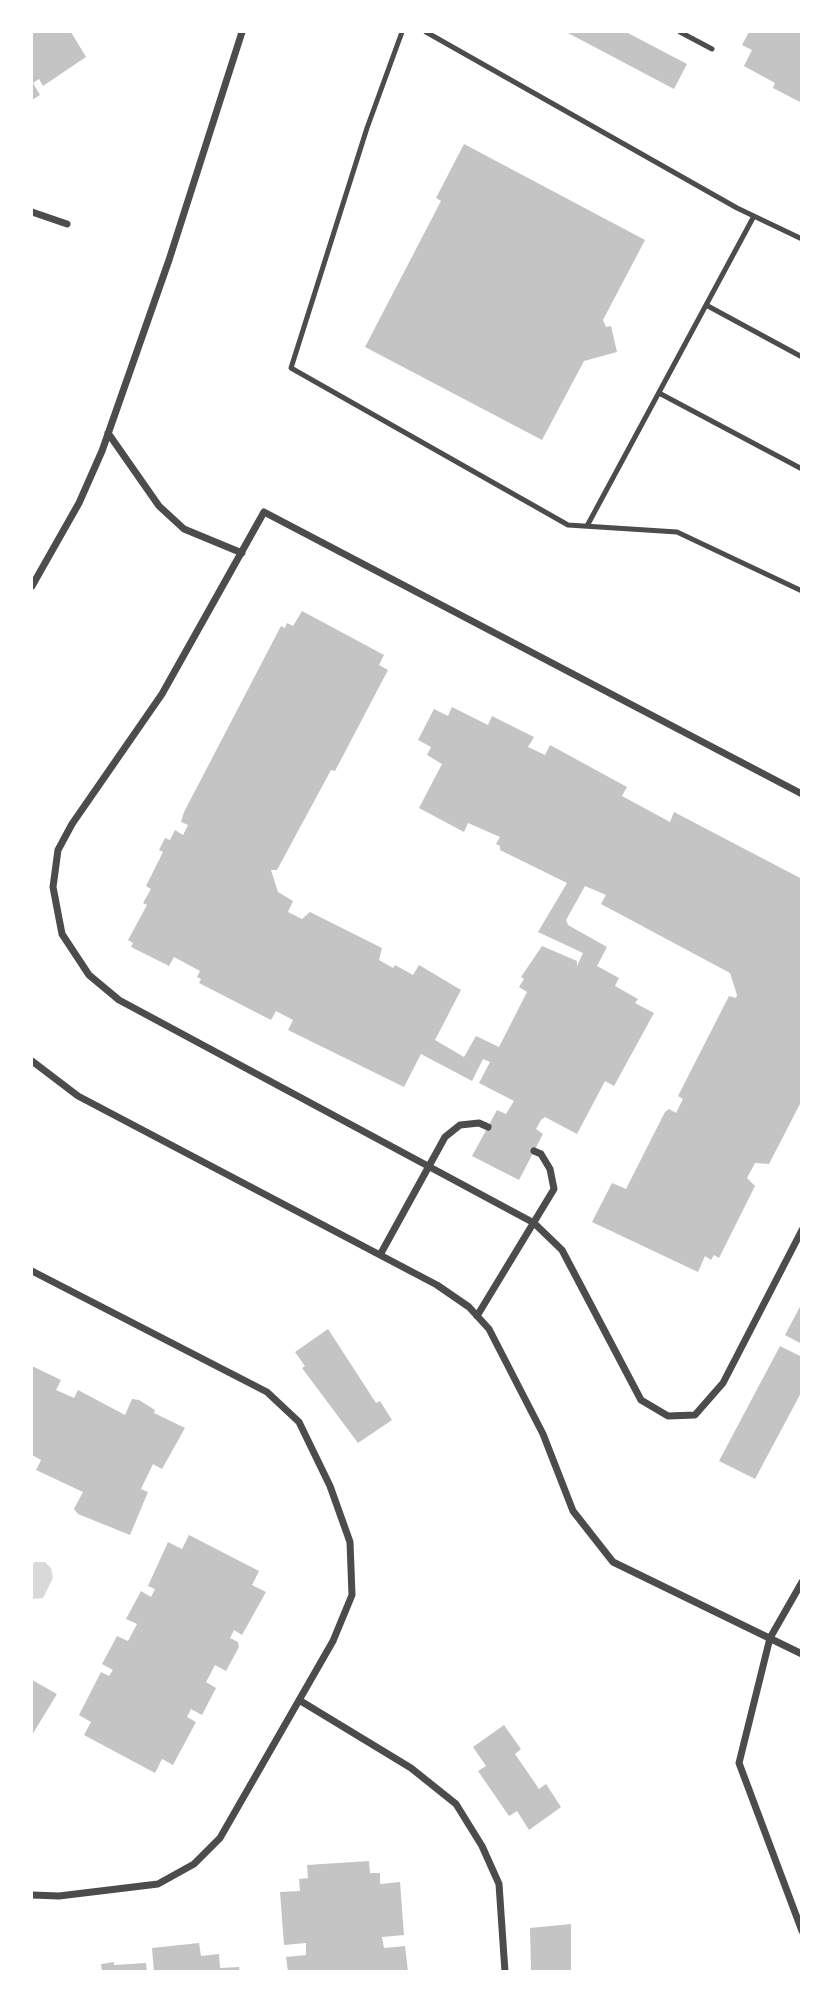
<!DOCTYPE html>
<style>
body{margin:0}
#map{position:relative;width:833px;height:2003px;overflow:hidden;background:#fff;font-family:"Fira Sans Condensed",sans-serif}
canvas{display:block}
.frame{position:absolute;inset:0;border:33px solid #fff;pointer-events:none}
</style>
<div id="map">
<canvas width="833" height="2003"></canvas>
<div class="frame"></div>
</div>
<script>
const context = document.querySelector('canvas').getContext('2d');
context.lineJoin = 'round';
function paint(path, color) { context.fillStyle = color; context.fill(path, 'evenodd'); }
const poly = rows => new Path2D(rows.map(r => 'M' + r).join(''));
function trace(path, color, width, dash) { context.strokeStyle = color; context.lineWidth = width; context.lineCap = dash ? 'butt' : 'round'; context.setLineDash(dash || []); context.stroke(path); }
paint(poly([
 [35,1562,45,1562,51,1568,53,1578,43,1598,32,1599,32,1564]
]), '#d9d9d9');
paint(poly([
 [32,32,71,32,86,57,43,86,39,79,33,83,40,95,32,100],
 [566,32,626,32,687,64,674,89],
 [749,32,802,32,802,103,773,88,775,83,744,66,752,50,742,45],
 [464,144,645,240,603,320,606,327,611,326,617,352,584,361,542,440,365,347,441,201,436,198],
 [302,611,384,655,379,665,388,670,335,771,331,770,277,870,271,870,278,892,293,901,288,912,302,919,310,912,382,948,379,960,393,968,395,965,413,975,419,965,461,990,435,1040,464,1057,476,1036,499,1047,527,992,519,987,524,979,521,977,542,946,577,961,577,966,583,953,538,932,567,883,500,850,500,846,496,844,500,837,468,823,464,832,419,808,442,764,427,755,431,747,418,740,434,709,448,716,452,707,488,725,492,716,534,737,528,747,545,755,550,745,627,787,622,796,670,822,674,812,802,879,802,1100,769,1164,755,1163,747,1178,755,1186,719,1258,714,1255,711,1260,705,1256,698,1272,592,1222,612,1183,626,1189,665,1112,669,1109,676,1113,683,1099,678,1096,729,996,736,998,737,995,730,973,601,904,606,895,585,886,566,920,568,925,607,947,597,966,619,978,615,986,638,999,635,1003,654,1013,614,1086,605,1081,577,1134,545,1117,541,1120,536,1129,543,1134,519,1180,472,1156,497,1110,506,1114,514,1101,479,1083,490,1062,483,1059,472,1081,421,1054,404,1087,288,1030,293,1020,276,1011,271,1020,199,983,201,979,197,977,200,971,174,957,169,966,131,947,133,943,128,940,147,905,143,903,151,889,146,886,163,852,159,850,165,838,170,840,175,830,183,835,188,825,181,822,184,812,281,626,285,628,287,623,293,626],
 [802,1303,802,1344,785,1335],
 [328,1329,376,1403,380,1401,392,1420,358,1443,302,1368,305,1366,295,1352],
 [780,1346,802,1357,802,1391,755,1479,719,1461],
 [32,1366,61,1380,56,1390,74,1398,78,1390,125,1415,132,1399,139,1400,155,1410,154,1413,185,1428,162,1469,153,1464,141,1489,148,1492,130,1535,78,1514,74,1509,83,1492,36,1470,41,1460,32,1455],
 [189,1535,259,1571,252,1585,266,1592,242,1635,234,1630,230,1638,238,1642,239,1647,226,1671,215,1665,206,1682,216,1688,202,1715,191,1709,187,1717,196,1722,173,1765,162,1759,155,1773,84,1735,91,1722,79,1715,101,1672,109,1676,113,1670,102,1664,117,1636,128,1641,137,1624,126,1619,141,1591,151,1597,155,1589,148,1586,168,1542,182,1549],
 [32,1680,57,1694,32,1735],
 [504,1725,521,1749,515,1754,539,1789,546,1784,561,1807,529,1830,517,1811,509,1816,478,1771,486,1766,473,1747],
 [369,1861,370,1873,380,1873,380,1884,400,1882,404,1935,382,1937,384,1948,405,1946,408,1972,288,1972,286,1957,306,1955,306,1943,284,1945,280,1892,300,1891,299,1879,308,1878,307,1865],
 [571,1924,571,1972,531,1972,530,1928],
 [199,1943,201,1956,219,1954,220,1968,239,1967,240,1972,154,1972,152,1948],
 [114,1962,114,1965,146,1963,147,1972,102,1972,101,1964]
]), '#c4c4c4');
trace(poly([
 [402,32,367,128,291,368,568,525,677,532,802,591],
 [426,32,737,208,802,239],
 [680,32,712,49],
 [706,305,802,357],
 [659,393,802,469],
 [587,526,754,216]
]), '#4c4c4c', 5);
trace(poly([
 [32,212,67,224],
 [108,433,159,506,184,529,242,553],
 [32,586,79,503,102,451,169,260,242,32],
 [802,794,264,512,162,694,72,824,58,850,53,887,62,934,89,975,119,1000,534,1223,562,1250,641,1400,668,1416,695,1415,723,1383,802,1230],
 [32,1061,78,1096,437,1285,469,1307,489,1329,543,1434,573,1511,613,1562,802,1654],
 [380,1255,445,1137,460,1125,479,1123,488,1127],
 [32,1271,267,1392,299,1422,330,1486,350,1542,352,1595,333,1641,220,1838,194,1864,158,1884,59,1896,32,1895],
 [477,1316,554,1189,550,1169,541,1154,534,1151],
 [802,1582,770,1638,739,1763,802,1931],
 [299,1700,411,1768,456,1804,482,1846,499,1884,505,1972]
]), '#4c4c4c', 7);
</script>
